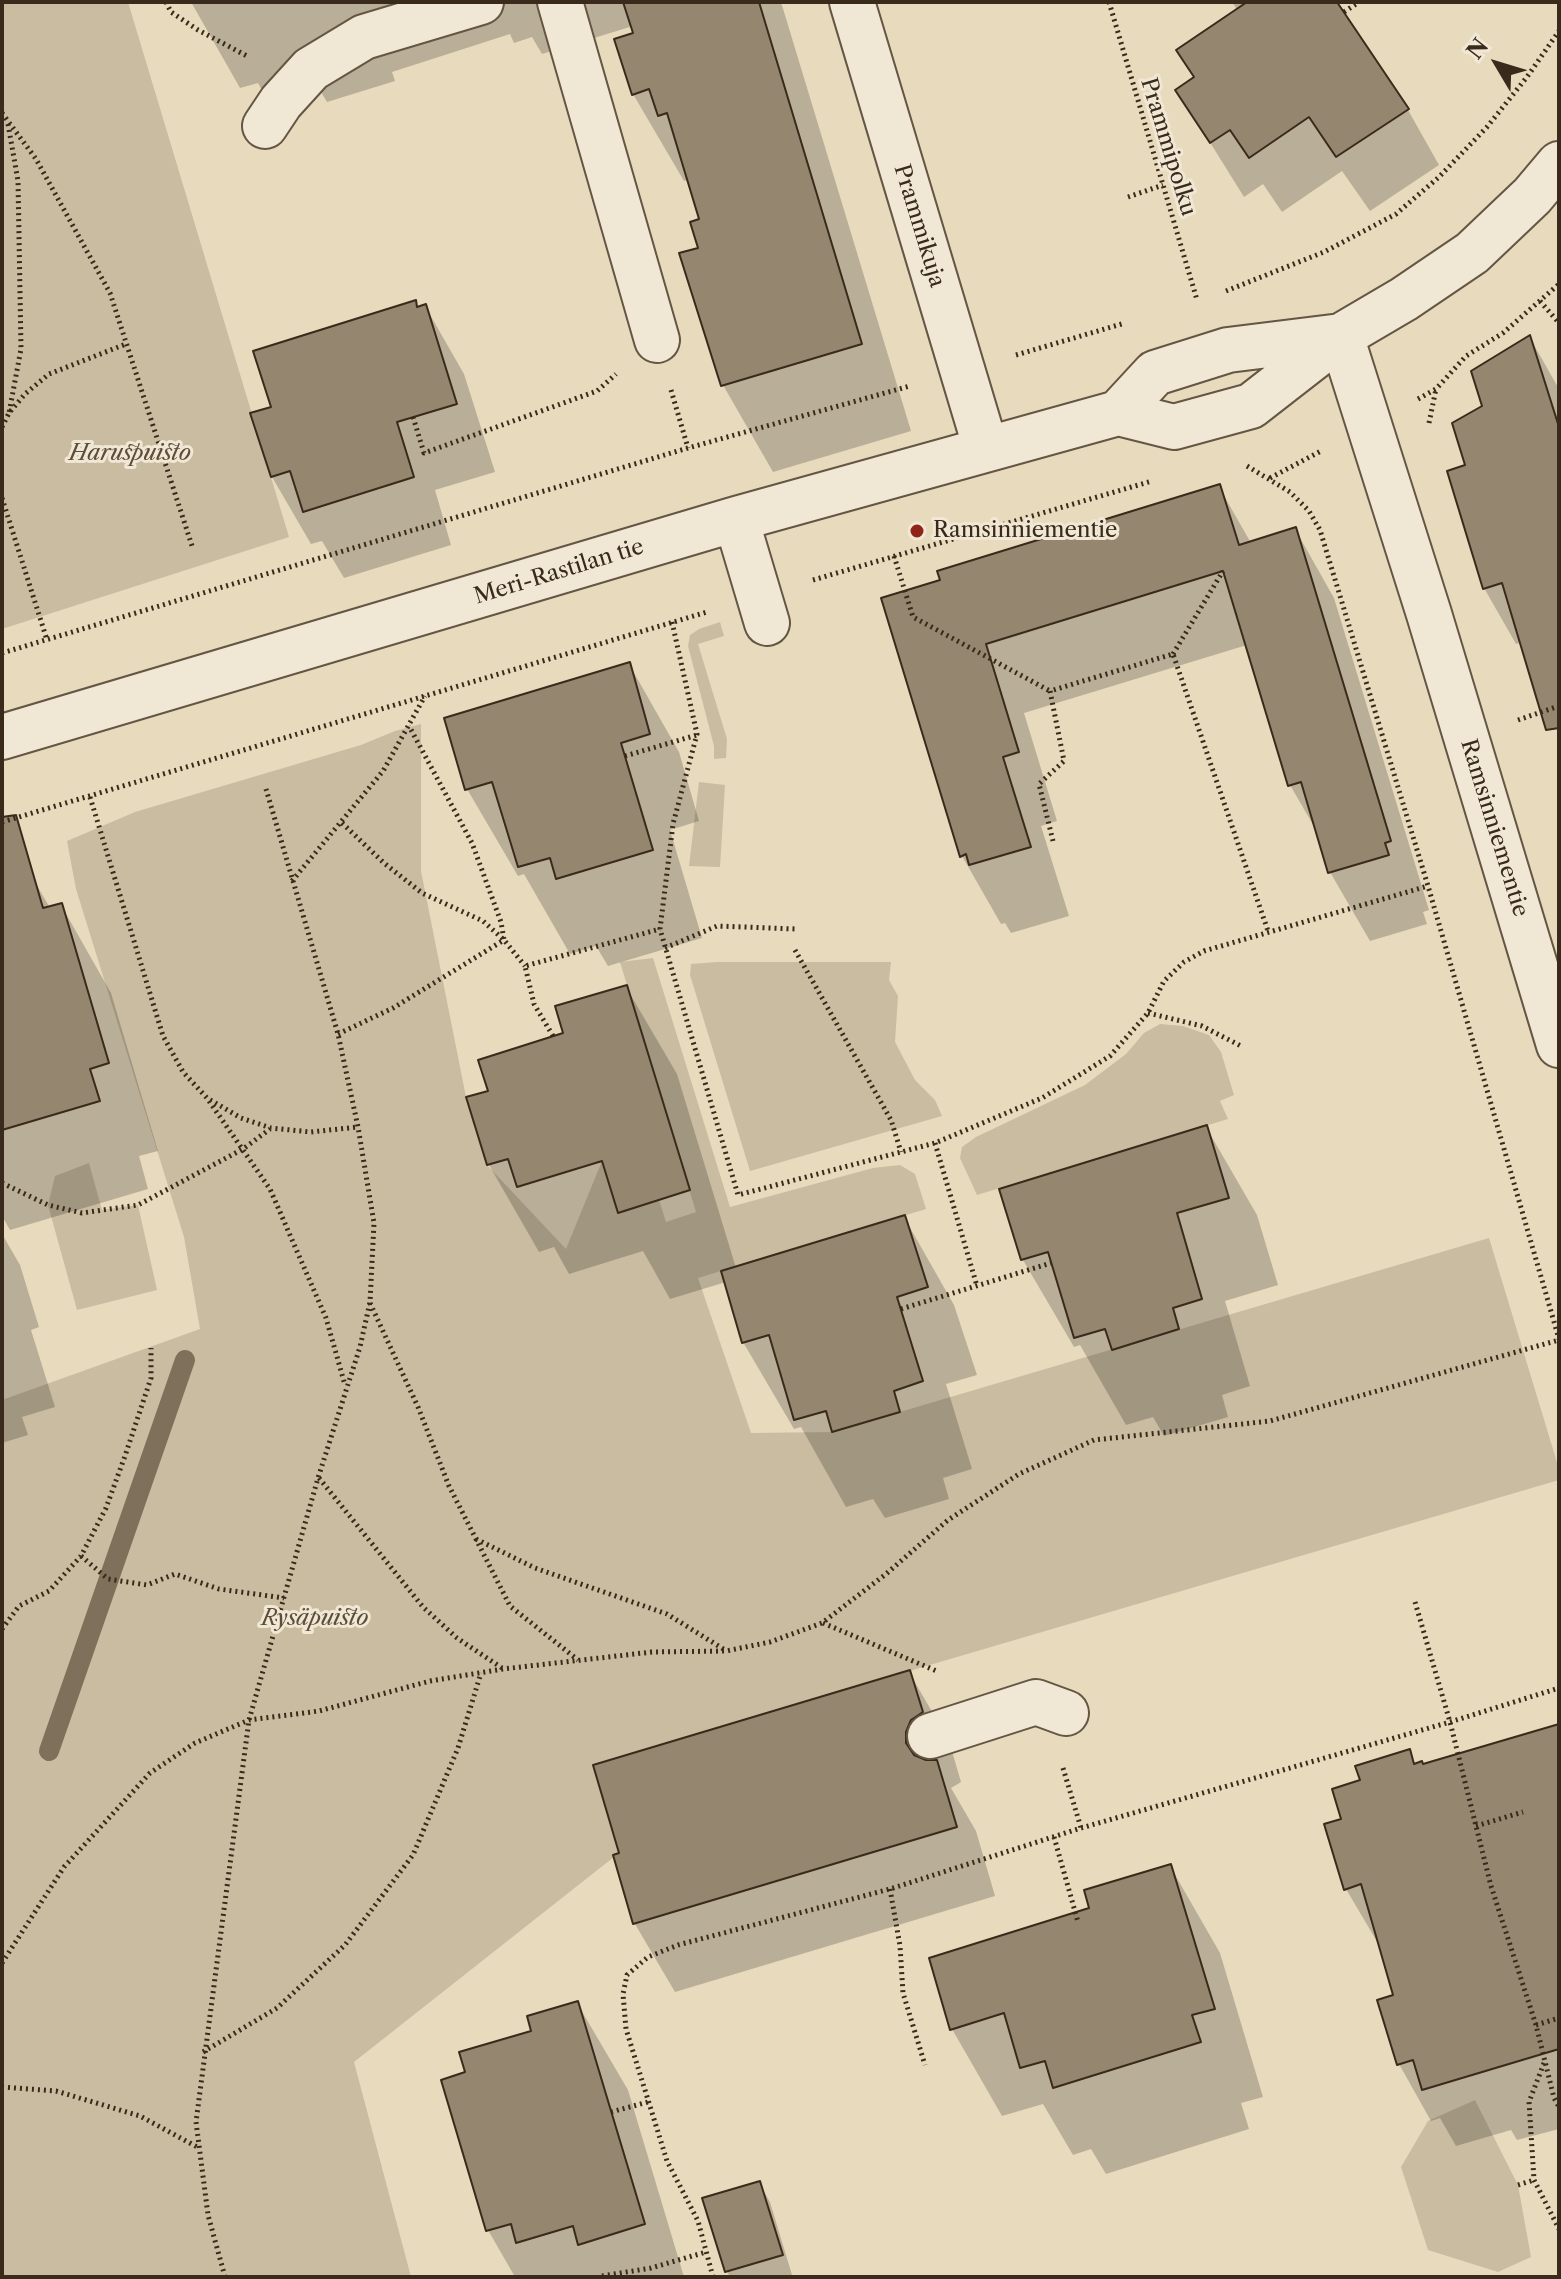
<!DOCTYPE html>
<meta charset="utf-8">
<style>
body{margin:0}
#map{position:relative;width:1561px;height:2279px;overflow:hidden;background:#e8dabd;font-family:"Libre Caslon Text",serif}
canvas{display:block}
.frame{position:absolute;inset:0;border:4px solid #392a1b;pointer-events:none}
.north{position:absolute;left:1457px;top:24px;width:80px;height:80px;-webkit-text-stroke:6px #f0e7d4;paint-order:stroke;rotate:308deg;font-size:22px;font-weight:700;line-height:32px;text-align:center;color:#392a1b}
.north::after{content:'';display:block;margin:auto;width:28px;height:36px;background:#392a1b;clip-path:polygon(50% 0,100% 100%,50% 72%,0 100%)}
</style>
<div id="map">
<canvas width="1561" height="2279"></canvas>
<div class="frame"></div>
<div class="north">N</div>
</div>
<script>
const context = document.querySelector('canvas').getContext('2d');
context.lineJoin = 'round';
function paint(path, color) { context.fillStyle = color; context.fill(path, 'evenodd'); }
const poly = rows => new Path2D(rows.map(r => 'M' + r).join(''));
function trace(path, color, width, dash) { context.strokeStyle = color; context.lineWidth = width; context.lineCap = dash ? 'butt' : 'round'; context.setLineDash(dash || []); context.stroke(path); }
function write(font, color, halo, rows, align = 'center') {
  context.font = font + ' "Libre Caslon Text",serif'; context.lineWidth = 6; context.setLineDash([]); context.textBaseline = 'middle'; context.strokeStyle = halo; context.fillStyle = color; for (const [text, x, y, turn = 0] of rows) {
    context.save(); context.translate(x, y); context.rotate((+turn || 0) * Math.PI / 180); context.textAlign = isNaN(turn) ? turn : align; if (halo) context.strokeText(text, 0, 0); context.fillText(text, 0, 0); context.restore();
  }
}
paint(poly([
 [2,2,128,2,289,537,2,629],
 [720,622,724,636,698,644,727,739,726,758,714,759,714,746,688,646,690,635,699,629],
 [421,724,421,871,466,1097,487,1165,566,1249,602,1161,618,1213,659,1200,666,1222,696,1212,620,962,653,958,730,1207,873,1168,900,1165,915,1174,926,1209,698,1278,751,1433,832,1432,1489,1238,1559,1469,1559,1480,593,1764,619,1853,354,2062,411,2277,2,2277,2,1400,200,1329,184,1237,76,889,67,841,135,812,361,745,395,731],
 [699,782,725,785,720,867,689,866],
 [717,962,891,962,889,980,898,996,895,1042,915,1080,935,1100,942,1116,750,1171,690,975,691,964],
 [1160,1024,1183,1026,1209,1035,1221,1052,1234,1095,1220,1101,1228,1119,977,1195,960,1158,962,1147,976,1137,1085,1085,1126,1054,1144,1033],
 [89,1163,102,1210,138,1205,157,1290,77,1310,48,1205,55,1176],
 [1475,2100,1518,2185,1531,2257,1498,2272,1428,2250,1401,2167,1428,2121]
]), '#cabca1');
paint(poly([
 [191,2,781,2,911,431,773,472,723,385,700,249,701,220,689,179,684,181,633,94,635,34,633,26,542,54,532,37,514,43,510,34,392,72,395,81,327,102,312,77,263,92,258,83,240,88],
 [1232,2,1335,2,1408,110,1439,165,1370,211,1342,171,1282,212,1263,184,1244,197,1178,91,1195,79,1238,11],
 [425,306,464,374,495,472,435,490,451,545,344,578,322,541,311,544,272,477,252,414,273,408,418,309],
 [1530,338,1559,389,1559,709,1522,642,1516,644,1484,588,1468,466],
 [1219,487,1251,543,1295,529,1334,598,1429,910,1423,912,1427,924,1370,941,1330,872,1319,835,1290,785,1247,645,1024,713,1057,821,1041,826,1069,916,1011,933,1005,923,1001,924,962,856,884,599],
 [629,664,679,752,699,821,670,830,702,938,608,966,596,946,570,954,524,874,518,876,467,789],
 [32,877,50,908,61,905,111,993,158,1151,139,1156,148,1189,10,1230,2,1216,2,886],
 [626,987,677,1074,736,1268,904,1217,954,1305,977,1375,946,1384,972,1469,943,1478,949,1499,885,1518,873,1499,846,1507,801,1427,794,1429,743,1342,726,1282,670,1299,643,1251,569,1274,554,1247,539,1252,489,1165,469,1099,490,1092],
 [1206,1127,1257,1215,1278,1285,1225,1301,1250,1386,1222,1395,1228,1417,1164,1436,1153,1417,1126,1425,1080,1345,1074,1347,1023,1260,1001,1190],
 [2,1234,20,1265,39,1327,31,1330,55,1407,22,1417,28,1435,2,1443],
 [909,1672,949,1741,961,1782,951,1788,976,1831,995,1896,675,1992,635,1924,616,1856],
 [1559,1726,1559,2129,1517,2140,1511,2130,1456,2146,1440,2118,1431,2121,1399,2064,1379,2001,1395,1996,1379,1945,1346,1889,1343,1820,1362,1781,1409,1752,1416,1765,1423,1766],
 [1170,1866,1220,1953,1263,2097,1241,2103,1249,2129,1106,2174,1091,2149,1073,2155,1043,2104,1002,2116,952,2029,1091,1909],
 [577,2003,628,2090,684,2277,515,2277,488,2230,443,2081,468,2073],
 [759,2183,770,2202,792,2275,730,2277,727,2271]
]), '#0003');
trace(poly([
 [49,1751,185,1360]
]), '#7e705b', 20);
const building = poly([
 [623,2,759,2,862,344,721,386,679,253,698,248,690,222,699,219,667,113,658,116,649,89,632,95,614,39,633,33,623,2],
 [1247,2,1337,2,1409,109,1336,157,1309,117,1249,158,1230,130,1210,143,1175,90,1194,77,1176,50,1247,2],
 [416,300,417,307,426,304,457,404,397,422,414,477,303,512,290,471,271,477,250,413,271,407,253,351,416,300],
 [1530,335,1559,427,1559,728,1546,730,1502,583,1483,589,1447,471,1465,465,1452,423,1482,406,1471,371,1530,335],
 [1220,484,1239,545,1296,527,1391,841,1385,843,1389,855,1328,873,1301,782,1288,786,1223,571,986,644,1019,752,1003,757,1031,847,969,865,966,854,960,857,881,598,940,580,937,571,1220,484],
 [630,662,650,734,621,743,653,850,556,879,550,858,518,867,492,782,465,790,444,718,630,662],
 [16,815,43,908,62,903,109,1063,90,1069,100,1101,2,1130,2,817,16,815],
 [627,985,690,1190,618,1213,602,1161,517,1187,508,1159,487,1165,466,1097,488,1091,478,1060,563,1033,555,1006,627,985],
 [1207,1125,1229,1198,1177,1213,1202,1299,1173,1308,1179,1329,1112,1350,1105,1329,1074,1338,1048,1252,1021,1260,999,1189,1207,1125],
 [905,1215,928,1287,897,1297,923,1381,894,1391,900,1412,832,1432,826,1411,794,1420,769,1335,742,1343,721,1271,905,1215],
 [910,1670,923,1712,911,1720,906,1732,906,1743,914,1755,926,1760,937,1760,957,1827,633,1924,613,1855,619,1853,593,1765,910,1670],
 [1559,1724,1559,2049,1422,2090,1413,2060,1397,2065,1377,2000,1393,1995,1361,1884,1344,1890,1324,1824,1341,1819,1332,1789,1360,1780,1355,1766,1410,1749,1414,1764,1422,1761,1423,1764,1559,1724],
 [1171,1864,1215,2009,1192,2015,1201,2042,1053,2088,1045,2061,1020,2068,1004,2013,950,2030,929,1958,1089,1908,1084,1890,1171,1864],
 [578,2001,645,2224,578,2245,573,2226,516,2243,511,2224,486,2231,441,2080,465,2072,459,2052,531,2031,527,2016,578,2001],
 [760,2181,783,2255,725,2272,702,2198,760,2181]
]);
paint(building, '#94866f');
trace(building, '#392a1b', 2);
const minor = poly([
 [560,2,657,340],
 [852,2,986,449],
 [265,126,281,102,311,69,364,37,481,2],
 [1341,336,1429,614,1559,1045],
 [1118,413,1155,373,1228,350,1341,336],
 [736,519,767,623],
 [2,737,736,519,1118,413,1174,427,1251,406,1341,336,1404,299,1472,253,1532,196,1559,164],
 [930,1736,1036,1702,1066,1713]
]);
trace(minor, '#655644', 48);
trace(poly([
 [166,2,171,12,198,30,247,56],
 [1109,2,1197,300],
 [1344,12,1359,2],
 [2,113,36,159,110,293,193,549],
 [8,124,18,181,21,349,9,413],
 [1128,197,1163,185],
 [1226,291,1324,252,1396,214,1439,177,1487,127,1527,77,1559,31],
 [1540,301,1559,323],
 [1016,355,1125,323],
 [671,390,688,448],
 [1418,399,1436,389,1466,356,1503,333,1559,284],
 [413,417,424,453,597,391,616,374],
 [1429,423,1436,389],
 [2,427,9,413,25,394,49,374,126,344],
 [1247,466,1290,492,1309,511,1320,530,1428,886,1559,1339],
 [1270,478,1321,451],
 [2,498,47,640],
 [894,556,913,617,1050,691],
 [813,580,1152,481],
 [672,622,697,734,673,824,660,929,738,1195,935,1143,1042,1098,1110,1056,1148,1013,1164,981,1184,962,1204,951,1428,886],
 [2,653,688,448,910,386],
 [1173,654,1223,571],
 [1518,720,1559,706],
 [625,756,697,735],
 [90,797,163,1036,183,1072,207,1098,241,1118,271,1128,311,1132,358,1127],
 [2,822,707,612],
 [342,823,384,863,422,893,483,921,504,940,525,966],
 [1053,841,1039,784,1064,761,1050,691,1173,654,1268,931],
 [292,881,383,771,425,696],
 [665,948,717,926,796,929],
 [795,950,891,1120,901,1152],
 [1148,1013,1202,1026,1241,1046],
 [338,1034,393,1008,504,940,501,922,472,843,409,726],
 [553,1036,534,1004,525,966,660,929],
 [209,1101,270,1189,326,1318,345,1385],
 [935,1143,977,1286],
 [2,1183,48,1205,82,1213,138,1205,243,1149,270,1129],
 [370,1303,418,1407,449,1486,510,1606,578,1660],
 [901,1309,1051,1263],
 [319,1478,423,1607,457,1638,502,1668],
 [476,1539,535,1568,667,1614,725,1650],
 [81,1556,108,1579,147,1585,175,1574,219,1589,284,1598],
 [1415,1602,1450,1722,1491,1886,1536,2025,1554,2098,1559,2107],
 [823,1623,939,1672],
 [2,1629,19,1606,49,1591,81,1556,106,1508,125,1456,151,1378,151,1348],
 [1063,1768,1081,1828],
 [1476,1826,1523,1812],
 [1054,1837,1078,1922],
 [890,1889,900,1946,903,1993,925,2065],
 [2,1963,64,1867,150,1773,195,1743,249,1720,319,1711,430,1681,503,1669,652,1652,726,1651,770,1642,822,1623,886,1574,948,1520,1019,1474,1094,1440,1270,1421,1559,1340],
 [1536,2025,1559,2018],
 [203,2052,277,2008,345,1945,413,1855,458,1748,481,1673],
 [1544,2063,1529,2102,1534,2180,1559,2229],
 [2,2087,56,2091,140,2116,199,2148],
 [611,2112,648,2102],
 [1518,2185,1534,2180],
 [602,2276,651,2268,706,2252],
 [225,2277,208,2215,196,2122,249,1720,318,1478,360,1347,370,1302,374,1223,358,1127,338,1034,266,789],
 [713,2277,698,2221,667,2161,626,2029,623,1994,627,1975,648,1957,678,1945,890,1889,1081,1828,1450,1722,1559,1688]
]), '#392a1b', 5, [2, 4]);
trace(minor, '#f0e7d4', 44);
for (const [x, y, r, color] of [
 [917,531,8,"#8f2418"]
]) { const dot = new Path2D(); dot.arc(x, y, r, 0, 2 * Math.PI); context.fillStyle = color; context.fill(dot); trace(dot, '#f0e7d4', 3); }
write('22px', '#392a1b', '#f0e7d4', [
 ["Prammipolku",1168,147,73],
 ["Prammikuja",919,226,73],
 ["Meri-Rastilan tie",559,572,-17],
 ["Ramsinniementie",1494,828,73]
]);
write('italic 22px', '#5d4e3c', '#f0e7d4', [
 ["Haruspuisto",130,454],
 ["Rysäpuisto",315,1619]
]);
write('22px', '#392a1b', '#f0e7d4', [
 ["Ramsinniementie",933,531]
], 'left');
</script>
